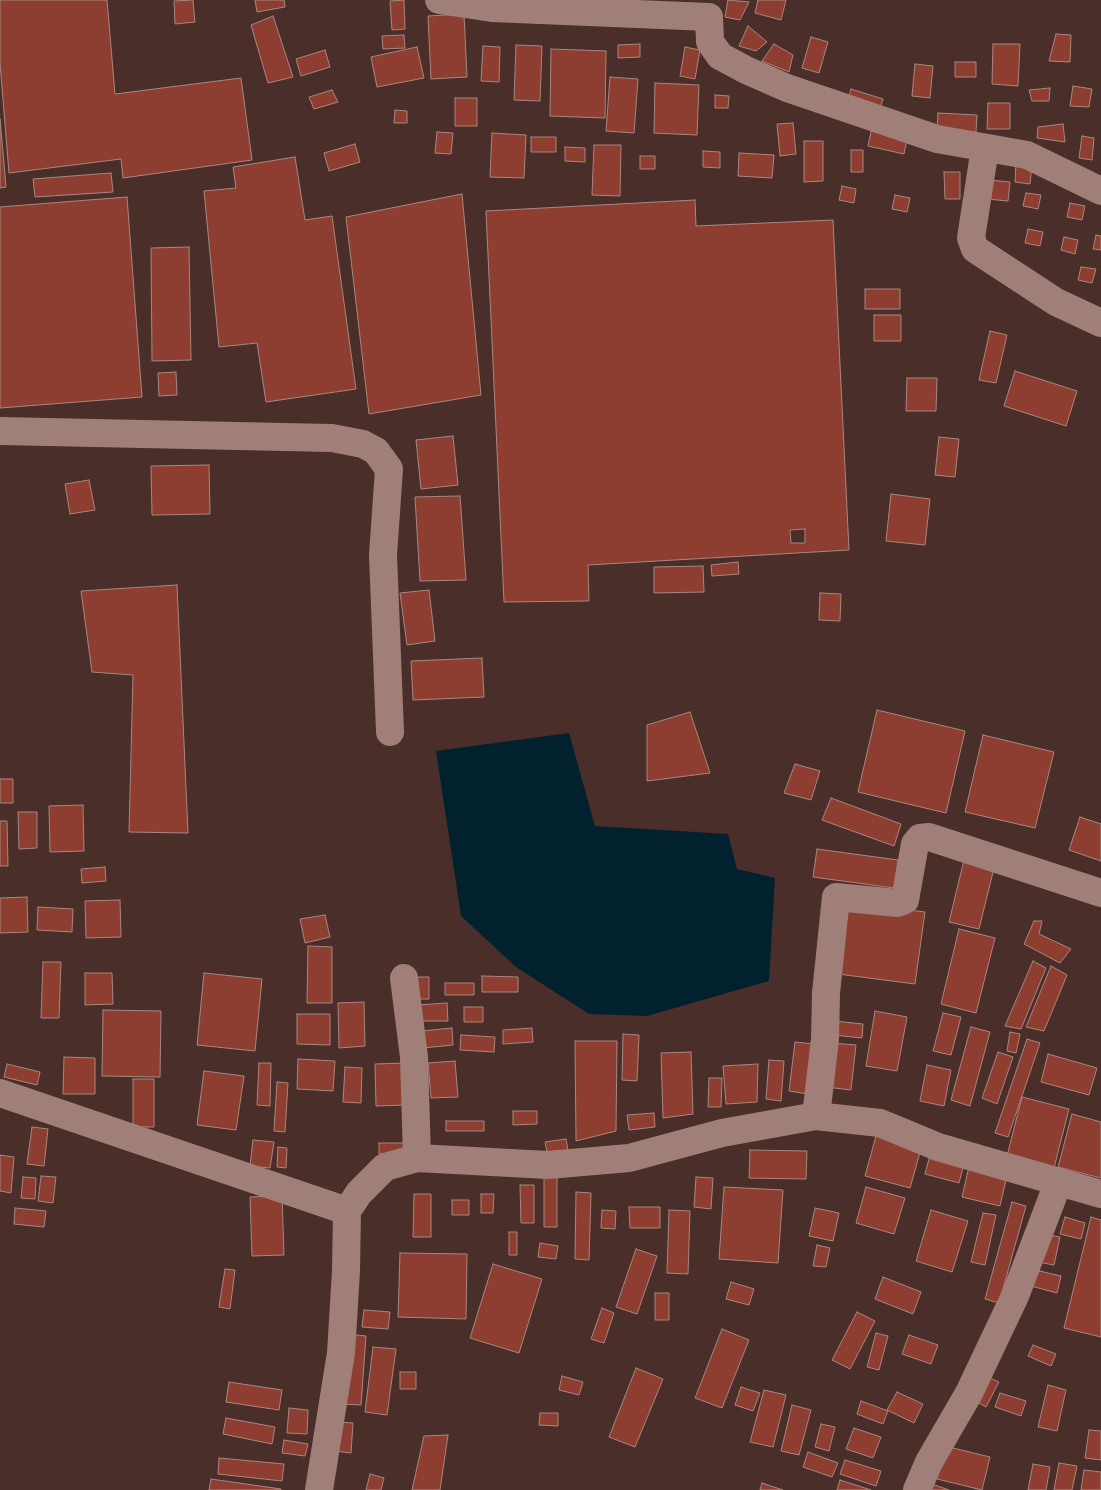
<!DOCTYPE html>
<style>
body{margin:0}
canvas{display:block;background:#4a2e29}
</style>
<canvas width="1101" height="1490"></canvas>
<script>
const context = document.querySelector('canvas').getContext('2d');
context.lineJoin = 'round';
function paint(path, color) { context.fillStyle = color; context.fill(path, 'evenodd'); }
const poly = rows => new Path2D(rows.map(r => 'M' + r).join(''));
function trace(path, color, width, dash) { context.strokeStyle = color; context.lineWidth = width; context.lineCap = dash ? 'butt' : 'round'; context.setLineDash(dash || []); context.stroke(path); }
paint(poly([
 [569,733,595,826,728,834,737,869,775,878,769,981,647,1016,589,1014,516,967,461,916,436,751]
]), '#02212f');
const building = poly([
 [0,0,107,0,115,94,241,78,252,160,123,178,121,159,9,173,0,63,0,0],
 [193,0,195,22,175,24,174,1,193,0],
 [255,0,284,0,285,7,257,12,255,0],
 [404,0,405,29,392,30,390,1,404,0],
 [728,0,749,2,740,20,725,17,728,0],
 [758,0,786,0,781,20,755,13,758,0],
 [464,14,467,77,431,79,428,16,464,14],
 [273,16,293,77,268,83,251,25,273,16],
 [748,26,767,42,756,51,739,46,748,26],
 [1056,34,1071,35,1070,62,1049,61,1056,34],
 [404,35,405,48,383,49,382,36,404,35],
 [811,37,828,42,819,73,802,68,811,37],
 [640,44,640,57,618,58,618,45,640,44],
 [774,44,793,55,789,72,762,61,774,44],
 [993,44,1020,44,1018,86,992,84,993,44],
 [516,45,542,46,540,101,514,100,516,45],
 [483,46,500,47,499,82,481,81,483,46],
 [417,47,424,78,377,87,371,57,417,47],
 [685,47,700,50,695,79,680,76,685,47],
 [551,49,606,51,605,118,550,116,551,49],
 [325,50,330,67,301,76,296,59,325,50],
 [955,62,976,62,976,77,955,77,955,62],
 [915,64,933,66,930,98,912,96,915,64],
 [610,77,638,79,634,133,606,131,610,77],
 [655,83,699,85,697,135,654,133,655,83],
 [1073,86,1092,89,1089,107,1070,106,1073,86],
 [1050,88,1049,101,1032,101,1029,90,1050,88],
 [851,89,883,99,879,112,847,102,851,89],
 [332,90,338,102,314,109,309,97,332,90],
 [715,95,729,96,728,108,715,108,715,95],
 [455,98,477,98,477,126,455,126,455,98],
 [988,103,1010,103,1010,129,987,129,988,103],
 [395,110,407,111,407,123,394,123,395,110],
 [938,113,977,115,976,132,937,130,938,113],
 [0,119,6,187,0,188,0,119],
 [793,123,796,154,780,156,777,124,793,123],
 [1063,124,1065,142,1037,138,1038,127,1063,124],
 [872,127,908,135,904,154,868,146,872,127],
 [437,132,453,133,451,154,435,153,437,132],
 [492,133,526,135,524,178,490,177,492,133],
 [1082,136,1094,138,1092,160,1079,158,1082,136],
 [531,137,556,137,556,152,531,152,531,137],
 [804,141,823,141,823,181,804,182,804,141],
 [355,144,360,162,329,171,324,153,355,144],
 [594,145,621,145,620,196,592,195,594,145],
 [565,147,585,148,585,162,565,161,565,147],
 [851,150,863,150,863,172,851,172,851,150],
 [703,151,720,152,720,168,703,167,703,151],
 [739,153,774,155,772,178,738,176,739,153],
 [640,156,655,156,655,169,640,169,640,156],
 [295,157,305,220,332,216,356,389,266,402,257,343,219,347,204,191,236,188,233,167,295,157],
 [1016,162,1032,163,1030,184,1015,182,1016,162],
 [944,172,960,172,960,199,945,199,944,172],
 [111,173,113,192,35,197,33,179,111,173],
 [989,180,1010,182,1008,201,987,199,989,180],
 [842,186,856,189,854,203,839,200,842,186],
 [1026,193,1041,195,1038,209,1023,206,1026,193],
 [462,194,481,395,369,414,346,217,462,194],
 [895,195,910,198,907,212,892,209,895,195],
 [127,197,142,397,0,408,0,207,127,197],
 [695,200,696,226,833,220,849,550,588,565,589,601,504,602,486,211,695,200],
 [1070,203,1085,206,1082,220,1067,217,1070,203],
 [1028,229,1043,232,1040,246,1025,243,1028,229],
 [1096,235,1101,236,1101,250,1093,249,1096,235],
 [1064,237,1078,240,1075,254,1061,250,1064,237],
 [189,247,191,360,152,361,151,248,189,247],
 [1081,267,1096,269,1092,283,1078,280,1081,267],
 [865,289,900,289,900,309,865,309,865,289],
 [874,315,901,315,901,341,874,341,874,315],
 [990,331,1007,335,996,383,979,380,990,331],
 [1015,371,1077,391,1066,426,1004,406,1015,371],
 [176,372,177,395,159,396,158,373,176,372],
 [907,378,937,378,936,411,906,411,907,378],
 [453,436,458,485,421,489,416,440,453,436],
 [939,437,959,439,955,477,935,475,939,437],
 [209,465,210,514,152,515,151,466,209,465],
 [89,480,95,510,70,514,65,484,89,480],
 [891,494,930,499,925,545,886,541,891,494],
 [460,496,466,580,420,581,415,497,460,496],
 [805,529,805,543,791,543,790,530,805,529],
 [738,562,739,574,712,576,711,565,738,562],
 [703,566,704,592,654,593,654,567,703,566],
 [177,585,188,833,129,832,133,675,92,672,81,591,177,585],
 [429,590,435,641,407,645,400,593,429,590],
 [820,593,841,594,840,621,819,620,820,593],
 [482,658,484,697,413,700,411,661,482,658],
 [877,710,965,731,946,813,858,792,877,710],
 [690,712,710,773,647,781,647,725,690,712],
 [983,735,1054,752,1035,828,965,812,983,735],
 [795,764,820,771,811,800,784,793,795,764],
 [0,779,13,779,13,803,0,803,0,779],
 [831,798,901,824,894,846,822,820,831,798],
 [83,805,84,851,50,852,49,806,83,805],
 [18,812,37,812,37,848,19,849,18,812],
 [1080,817,1101,824,1101,861,1069,850,1080,817],
 [0,821,7,821,8,866,0,866,0,821],
 [817,849,898,860,894,888,813,877,817,849],
 [965,856,995,864,979,929,949,922,965,856],
 [105,867,106,881,82,883,81,869,105,867],
 [27,897,28,932,0,933,0,898,27,897],
 [120,900,121,937,86,938,85,901,120,900],
 [847,902,925,912,915,984,838,974,847,902],
 [38,907,73,909,72,932,37,930,38,907],
 [325,915,330,937,305,943,300,919,325,915],
 [1034,921,1042,921,1039,934,1071,949,1060,963,1024,944,1034,921],
 [959,929,995,938,976,1013,941,1004,959,929],
 [308,946,332,947,332,1003,307,1003,308,946],
 [1033,961,1046,968,1021,1029,1005,1026,1033,961],
 [43,962,61,962,59,1018,41,1018,43,962],
 [1051,966,1067,975,1044,1031,1026,1027,1051,966],
 [85,973,112,973,113,1004,85,1005,85,973],
 [204,973,262,979,255,1051,197,1045,204,973],
 [482,976,518,977,518,992,482,992,482,976],
 [415,977,429,977,429,999,415,999,415,977],
 [445,983,474,983,474,995,445,995,445,983],
 [364,1002,365,1046,339,1048,338,1003,364,1002],
 [447,1003,448,1021,417,1021,417,1005,447,1003],
 [464,1007,483,1007,483,1022,464,1022,464,1007],
 [103,1010,161,1011,160,1077,102,1076,103,1010],
 [875,1011,907,1017,897,1071,866,1066,875,1011],
 [943,1013,961,1017,951,1055,933,1051,943,1013],
 [297,1014,330,1014,330,1045,297,1044,297,1014],
 [834,1021,863,1024,862,1038,833,1035,834,1021],
 [971,1027,990,1032,970,1106,951,1100,971,1027],
 [452,1028,453,1045,423,1048,422,1031,452,1028],
 [532,1028,533,1042,503,1044,503,1030,532,1028],
 [1010,1032,1020,1034,1016,1053,1007,1051,1010,1032],
 [623,1034,639,1035,637,1081,622,1080,623,1034],
 [461,1035,495,1037,494,1052,460,1050,461,1035],
 [1027,1039,1040,1043,1008,1137,995,1133,1027,1039],
 [575,1041,617,1041,616,1131,576,1141,575,1041],
 [795,1042,814,1044,808,1094,789,1091,795,1042],
 [831,1043,856,1045,851,1090,826,1087,831,1043],
 [691,1052,693,1114,663,1118,661,1053,691,1052],
 [998,1052,1013,1057,997,1104,982,1098,998,1052],
 [1048,1054,1097,1068,1089,1095,1041,1082,1048,1054],
 [64,1057,95,1058,95,1094,63,1094,64,1057],
 [298,1059,335,1061,333,1091,297,1089,298,1059],
 [769,1060,784,1061,781,1101,766,1099,769,1060],
 [455,1061,458,1097,431,1098,428,1063,455,1061],
 [259,1063,271,1063,270,1106,257,1105,259,1063],
 [406,1063,407,1105,376,1106,375,1064,406,1063],
 [7,1064,40,1072,37,1085,4,1077,7,1064],
 [758,1064,757,1102,726,1104,723,1066,758,1064],
 [927,1065,951,1070,944,1106,920,1101,927,1065],
 [345,1067,362,1068,361,1103,343,1102,345,1067],
 [204,1071,244,1076,236,1130,197,1125,204,1071],
 [709,1078,722,1078,721,1107,708,1107,709,1078],
 [133,1079,154,1079,154,1127,133,1127,133,1079],
 [277,1082,288,1083,285,1132,274,1131,277,1082],
 [1022,1097,1069,1109,1054,1168,1007,1156,1022,1097],
 [513,1111,537,1111,537,1124,513,1125,513,1111],
 [654,1113,655,1127,629,1130,627,1115,654,1113],
 [1072,1114,1101,1122,1101,1178,1058,1167,1072,1114],
 [446,1121,484,1121,484,1131,446,1131,446,1121],
 [32,1127,48,1129,44,1166,27,1164,32,1127],
 [876,1136,921,1149,910,1188,865,1176,876,1136],
 [566,1139,568,1150,547,1152,545,1142,566,1139],
 [253,1140,274,1142,270,1168,250,1166,253,1140],
 [379,1143,408,1143,408,1154,379,1154,379,1143],
 [278,1147,287,1148,286,1168,277,1167,278,1147],
 [750,1150,807,1151,806,1179,749,1178,750,1150],
 [931,1151,965,1160,959,1183,925,1174,931,1151],
 [0,1155,14,1157,11,1193,0,1191,0,1155],
 [970,1162,1008,1171,1000,1206,962,1197,970,1162],
 [41,1176,56,1177,53,1203,38,1201,41,1176],
 [544,1176,557,1176,557,1227,544,1227,544,1176],
 [23,1177,36,1178,35,1199,21,1198,23,1177],
 [696,1177,713,1178,711,1209,694,1207,696,1177],
 [520,1185,534,1185,534,1223,521,1223,520,1185],
 [724,1187,783,1190,778,1263,719,1259,724,1187],
 [866,1187,905,1198,894,1234,856,1223,866,1187],
 [576,1192,591,1193,589,1260,575,1259,576,1192],
 [414,1194,431,1194,431,1237,413,1237,414,1194],
 [481,1194,494,1194,493,1213,481,1213,481,1194],
 [282,1196,284,1255,252,1256,250,1197,282,1196],
 [452,1200,469,1200,469,1215,452,1215,452,1200],
 [1012,1202,1026,1206,999,1303,985,1299,1012,1202],
 [629,1207,660,1207,660,1228,630,1228,629,1207],
 [15,1208,46,1211,44,1227,14,1224,15,1208],
 [815,1208,839,1213,833,1241,809,1236,815,1208],
 [602,1210,616,1211,615,1229,601,1228,602,1210],
 [669,1210,690,1211,688,1274,667,1273,669,1210],
 [931,1210,968,1221,952,1272,916,1261,931,1210],
 [983,1213,996,1215,985,1265,971,1262,983,1213],
 [1065,1217,1085,1223,1081,1239,1060,1234,1065,1217],
 [1091,1217,1101,1220,1101,1337,1064,1328,1091,1217],
 [509,1232,517,1232,517,1255,509,1255,509,1232],
 [1044,1234,1060,1237,1054,1265,1038,1262,1044,1234],
 [540,1243,558,1246,556,1259,538,1257,540,1243],
 [817,1245,830,1248,826,1267,813,1266,817,1245],
 [636,1249,657,1256,637,1314,616,1307,636,1249],
 [400,1253,467,1254,466,1319,398,1317,400,1253],
 [493,1264,542,1279,519,1353,470,1338,493,1264],
 [225,1269,235,1270,230,1309,219,1307,225,1269],
 [1035,1270,1061,1276,1057,1293,1031,1286,1035,1270],
 [883,1277,921,1292,913,1314,875,1299,883,1277],
 [731,1282,754,1289,749,1305,726,1299,731,1282],
 [655,1293,669,1293,669,1320,655,1320,655,1293],
 [602,1308,614,1313,604,1343,591,1339,602,1308],
 [364,1310,390,1312,388,1329,362,1327,364,1310],
 [857,1312,875,1321,850,1369,832,1360,857,1312],
 [722,1329,749,1340,722,1408,695,1398,722,1329],
 [876,1333,888,1336,879,1370,867,1367,876,1333],
 [346,1334,366,1336,361,1405,342,1404,346,1334],
 [909,1335,938,1345,931,1364,902,1354,909,1335],
 [1033,1345,1056,1354,1051,1366,1028,1356,1033,1345],
 [373,1347,396,1349,387,1415,365,1412,373,1347],
 [636,1368,663,1379,635,1447,609,1437,636,1368],
 [400,1372,416,1372,416,1389,400,1389,400,1372],
 [562,1376,583,1382,579,1395,559,1390,562,1376],
 [986,1376,999,1382,986,1407,975,1401,986,1376],
 [229,1382,282,1390,279,1410,226,1402,229,1382],
 [1048,1385,1066,1390,1057,1431,1038,1427,1048,1385],
 [741,1387,760,1393,753,1411,735,1405,741,1387],
 [764,1390,786,1395,773,1447,750,1442,764,1390],
 [897,1392,923,1404,914,1423,887,1410,897,1392],
 [1000,1393,1026,1401,1021,1416,995,1407,1000,1393],
 [861,1401,888,1411,883,1424,857,1414,861,1401],
 [792,1405,811,1410,799,1455,781,1451,792,1405],
 [289,1408,308,1410,307,1434,287,1433,289,1408],
 [540,1413,558,1413,558,1426,539,1425,540,1413],
 [226,1418,275,1427,272,1444,223,1434,226,1418],
 [336,1422,353,1423,351,1453,334,1451,336,1422],
 [821,1424,835,1427,829,1451,815,1447,821,1424],
 [854,1428,881,1437,873,1458,846,1449,854,1428],
 [1089,1430,1101,1431,1101,1460,1085,1458,1089,1430],
 [448,1435,440,1490,412,1490,424,1436,448,1435],
 [284,1440,308,1444,305,1456,282,1453,284,1440],
 [945,1446,990,1457,982,1490,937,1479,945,1446],
 [808,1452,838,1463,832,1477,803,1467,808,1452],
 [219,1458,284,1464,282,1481,218,1474,219,1458],
 [845,1460,881,1471,876,1486,840,1474,845,1460],
 [1059,1463,1077,1466,1072,1490,1054,1490,1059,1463],
 [1033,1464,1050,1467,1046,1490,1028,1490,1033,1464],
 [1084,1470,1101,1472,1101,1490,1081,1490,1084,1470],
 [370,1474,384,1478,381,1490,366,1490,370,1474],
 [211,1479,281,1489,281,1490,209,1490,211,1479],
 [840,1480,871,1490,837,1490,840,1480],
 [926,1482,949,1490,923,1490,926,1482],
 [762,1483,783,1490,760,1490,762,1483]
]);
paint(building, '#8e3e31');
trace(building, '#a88780', 1);
trace(poly([
 [439,0,492,8,709,17,710,42,720,56,746,70,787,88,937,139,1027,155,1101,191],
 [985,148,971,238,975,249,1056,302,1101,323],
 [0,431,332,438,363,444,376,451,389,469,383,555,390,732],
 [404,978,414,1057,417,1158],
 [0,1093,347,1211,359,1193,385,1167,417,1158,548,1165,629,1158,722,1133,816,1116,880,1123,938,1147,1101,1194],
 [816,1116,825,1039,826,993,836,897,898,903,905,900,915,844,920,838,929,837,1101,893],
 [319,1490,341,1353,346,1271,347,1211],
 [917,1490,929,1462,969,1393,1015,1296,1058,1183]
]), '#a07f79', 28);
</script>
